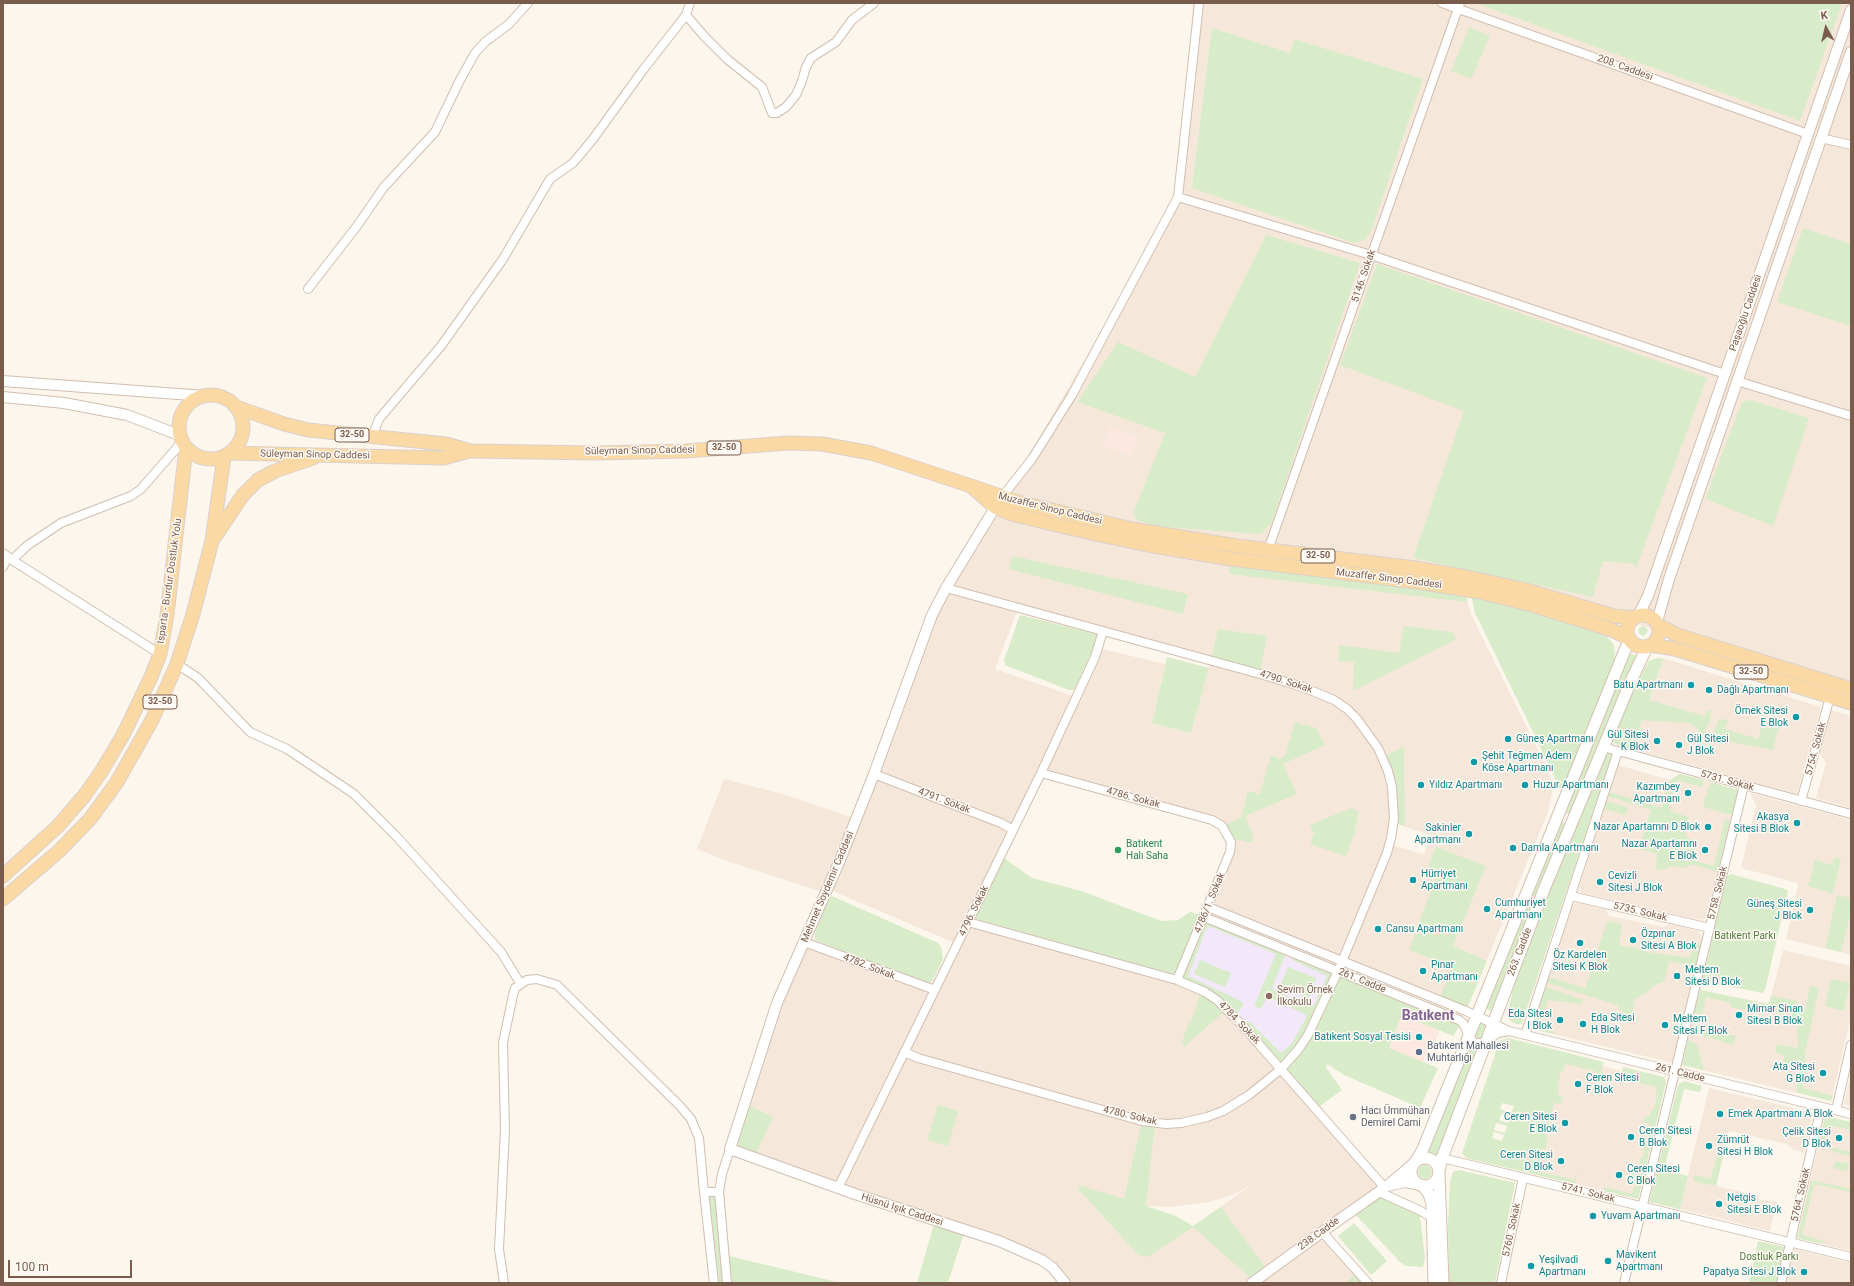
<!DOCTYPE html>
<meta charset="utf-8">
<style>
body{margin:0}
#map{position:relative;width:1854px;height:1286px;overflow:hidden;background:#fdf6ec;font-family:Roboto,sans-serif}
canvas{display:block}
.frame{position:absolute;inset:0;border:4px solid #7a5c4d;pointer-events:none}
.north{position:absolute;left:1806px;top:8px;width:40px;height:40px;-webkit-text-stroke:3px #fffaf3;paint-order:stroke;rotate:352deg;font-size:11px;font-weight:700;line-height:16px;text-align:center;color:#7a5c4d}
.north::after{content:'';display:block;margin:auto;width:14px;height:18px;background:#7a5c4d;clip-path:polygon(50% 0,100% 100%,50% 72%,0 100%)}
.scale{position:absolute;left:8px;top:1260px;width:124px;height:18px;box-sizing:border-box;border:2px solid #7a5c4d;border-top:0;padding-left:5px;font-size:12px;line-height:14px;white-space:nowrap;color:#7a5c4d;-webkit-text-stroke:3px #fffaf3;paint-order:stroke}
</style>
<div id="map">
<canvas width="1854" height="1286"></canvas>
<div class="frame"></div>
<div class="north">K</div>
<div class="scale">100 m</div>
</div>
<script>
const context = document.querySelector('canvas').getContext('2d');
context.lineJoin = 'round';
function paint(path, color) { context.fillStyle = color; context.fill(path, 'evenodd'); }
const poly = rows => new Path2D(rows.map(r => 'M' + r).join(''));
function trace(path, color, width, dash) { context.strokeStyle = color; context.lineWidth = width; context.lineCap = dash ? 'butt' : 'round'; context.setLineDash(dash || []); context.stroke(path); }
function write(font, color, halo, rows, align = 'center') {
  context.font = font + ' Roboto,sans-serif'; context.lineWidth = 3; context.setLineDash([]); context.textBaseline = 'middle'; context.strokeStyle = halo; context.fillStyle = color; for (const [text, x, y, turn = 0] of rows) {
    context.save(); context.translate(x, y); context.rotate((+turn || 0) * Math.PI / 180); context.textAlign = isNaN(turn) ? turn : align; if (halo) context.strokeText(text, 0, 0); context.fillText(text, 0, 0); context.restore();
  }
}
paint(poly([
 [1193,3,1851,3,1851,687,1602,614,1466,595,1471,614,1549,772,1553,788,1548,812,1466,1011,1208,907,1230,852,1222,826,1041,773,969,921,1177,980,1217,1000,1385,1188,1322,1232,1368,1283,1065,1283,1048,1264,730,1149,777,1003,804,942,935,990,957,944,828,889,825,893,730,862,697,849,724,779,783,794,857,819,925,635,989,516,1001,510,1172,543,1083,521,1007,493,1180,195],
 [1018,608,1211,660,1191,733,1152,723,1165,664,1098,648,1076,697,995,669],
 [1394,823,1430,835,1425,853,1422,854,1389,844],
 [1078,1186,1146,1206,1170,1207,1210,1202,1232,1195,1250,1186,1193,1226,1138,1255,1079,1190],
 [1666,659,1821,707,1797,794,1632,749,1662,662],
 [1831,710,1851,716,1851,808,1816,798,1826,763,1820,754],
 [1618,765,1670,780,1680,774,1738,790,1707,918,1700,920,1582,893,1579,888],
 [1750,793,1851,820,1851,955,1786,939,1798,886,1798,883,1741,868,1756,805],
 [1578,903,1605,909,1609,916,1664,927,1669,924,1698,931,1703,937,1673,1063,1532,1029,1573,905],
 [1783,950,1851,966,1851,1016,1831,1101,1682,1065,1700,990,1769,1004],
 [1561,1056,1666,1082,1638,1199,1534,1174],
 [1851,1072,1851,1106,1844,1104],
 [1709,1088,1813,1113,1804,1153,1795,1150,1786,1144,1729,1131,1716,1186,1759,1196,1758,1199,1777,1202,1770,1231,1680,1209],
 [1825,1116,1851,1122,1851,1251,1797,1238],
 [1794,1249,1851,1263,1851,1283,1787,1283]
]), '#f5e8da');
paint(poly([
 [1110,426,1139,437,1131,456,1103,445],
 [1402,1015,1440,1030,1433,1047,1429,1046,1423,1062,1389,1048]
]), '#fde8e0');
paint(poly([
 [1204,917,1338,971,1281,1069,1227,1008,1177,980]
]), '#f3e8fa');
paint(poly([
 [1475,3,1842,3,1800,121],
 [1469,27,1490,36,1471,79,1451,71],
 [1212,28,1290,53,1294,39,1423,79,1370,234,1364,240,1354,243,1192,188],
 [1803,228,1851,244,1851,326,1777,302],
 [1266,235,1360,263,1271,524,1261,534,1163,527,1139,521,1133,514,1165,433,1077,402,1118,342,1195,377],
 [1377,264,1707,378,1636,568,1634,564,1603,561,1593,597,1413,558,1464,411,1340,365],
 [1750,400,1809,418,1773,526,1705,499,1742,402],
 [1012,556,1188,594,1183,614,1009,569],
 [1231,559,1466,589,1467,602,1229,574],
 [1471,595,1605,634,1614,645,1615,660,1564,790,1559,788,1553,773,1475,613],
 [1020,615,1096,634,1097,638,1094,647,1074,690,1069,690,1005,665,1004,660],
 [1404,626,1452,632,1457,639,1353,691,1354,662,1338,661,1339,645,1399,653],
 '1638.5 631a4.5 4.5 0 1 1 9 0a4.5 4.5 0 1 1-9 0Z',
 [1218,629,1267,636,1260,674,1211,660],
 [1628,653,1638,656,1570,814,1566,813,1564,812],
 [1167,657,1209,668,1191,733,1152,723],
 [1657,658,1666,659,1662,662,1649,700,1705,716,1708,710,1711,710,1710,718,1704,735,1694,726,1689,723,1642,720,1632,749,1615,744,1612,740,1637,682,1649,661],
 [1719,719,1728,720,1725,729,1758,739,1763,722,1779,727,1773,750,1711,738],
 [1295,722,1316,728,1325,745,1283,764,1297,794,1245,816,1253,836,1252,843,1240,840,1231,842,1222,826,1241,818,1248,791,1260,794,1271,755,1280,759,1286,754],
 [1404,747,1405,826,1394,823,1382,757],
 [1606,752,1611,753,1611,758,1523,1020,1521,1024,1516,1024,1509,1020,1507,1014,1517,973,1551,884],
 [1680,774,1704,780,1702,787,1677,780,1669,806,1672,812,1689,817,1685,833,1688,838,1697,841,1692,860,1714,866,1725,819,1730,821,1718,872,1691,864,1685,868,1672,866,1665,869,1656,870,1657,854,1639,849,1651,810,1608,796,1610,792,1661,808,1670,780],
 [1710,782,1738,790,1732,815,1703,807],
 [1607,801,1628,808,1626,815,1604,809],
 [1351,808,1358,811,1358,816,1354,835,1346,856,1310,844,1314,834,1310,825],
 [1562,821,1566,824,1493,1010,1490,1011,1486,1008],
 [1436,847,1486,866,1453,946,1487,961,1466,1011,1439,1001,1451,966,1409,950,1435,879,1425,875],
 [1834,857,1841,859,1833,894,1808,886,1815,860,1832,865],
 [1004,858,1032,878,1081,891,1161,921,1178,920,1190,912,1200,915,1175,973,1171,974,976,919,976,915],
 [1731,874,1785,889,1788,891,1765,990,1762,993,1702,981,1727,876],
 [1837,895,1851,898,1851,911,1841,952,1825,948],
 [832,896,938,943,941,947,943,959,932,982,923,982,815,940,815,933,829,897],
 [1204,917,1287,950,1272,989,1310,1007,1314,1005,1327,976,1292,960,1294,953,1462,1022,1453,1036,1402,1015,1389,1048,1438,1068,1420,1108,1344,1075,1327,1064,1326,1067,1342,1090,1316,1109,1242,1025,1247,1021,1250,1022,1281,1053,1292,1043,1306,1018,1305,1014,1268,997,1266,999,1261,1009,1254,1006,1276,954,1211,927,1207,927,1188,976,1241,1001,1243,1005,1235,1017,1227,1009,1184,1047,1182,1042,1188,1024,1192,1020,1201,990,1177,980],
 [1607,921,1622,924,1619,945,1641,949,1641,951,1690,958,1693,941,1701,943,1695,967,1669,961,1664,982,1656,984,1644,994,1635,999,1630,1023,1624,1022,1621,1010,1617,1005,1547,983,1549,977,1585,988],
 [1200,960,1231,973,1225,987,1194,974],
 [1288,967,1316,978,1308,998,1280,986],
 [1831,979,1850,983,1844,1011,1825,1006],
 [1810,986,1819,988,1805,1053,1806,1072,1803,1088,1833,1096,1831,1101,1798,1093,1796,1085,1801,1068,1784,1064,1784,1056,1776,1052,1777,1044,1798,1048,1797,1018,1751,1007,1750,1011,1730,1007,1731,1003,1706,997,1702,1014,1694,1013,1700,990,1768,1004,1772,996,1797,1001,1795,1008,1805,1010],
 [1546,987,1583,1000,1581,1004,1548,1000,1539,1025,1553,1030,1554,1034,1532,1029],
 [1480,1023,1485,1023,1486,1028,1481,1039,1476,1040,1475,1035],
 [1691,1027,1736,1036,1734,1045,1690,1032],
 [1508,1038,1604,1062,1598,1080,1597,1080,1598,1072,1565,1064,1563,1071,1561,1071,1557,1087,1559,1088,1558,1095,1563,1096,1561,1104,1554,1103,1546,1136,1548,1136,1546,1149,1543,1148,1539,1164,1542,1165,1540,1172,1574,1180,1576,1173,1577,1173,1575,1184,1466,1158,1462,1153,1498,1045,1501,1040],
 [1502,1103,1514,1106,1511,1113,1500,1109],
 [1501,1114,1510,1117,1508,1123,1499,1120],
 [1496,1123,1507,1126,1505,1133,1494,1130],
 [1494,1132,1504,1135,1502,1141,1492,1138],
 [1688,1039,1698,1046,1704,1070,1682,1065],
 [1467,1048,1478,1052,1437,1155,1432,1156,1427,1151],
 [1623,1067,1664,1077,1666,1082,1638,1199,1603,1191,1604,1187,1632,1194,1634,1187,1636,1187,1640,1171,1638,1171,1641,1157,1643,1157,1650,1124,1643,1122,1645,1116,1649,1117,1651,1110,1654,1110,1657,1095,1655,1094,1657,1087,1624,1079,1622,1086,1620,1085],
 [1684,1081,1702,1086,1700,1092,1684,1089,1664,1170,1688,1176,1680,1209,1649,1202,1678,1085],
 [745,1104,773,1117,754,1158,730,1149],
 [938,1105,958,1111,948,1146,927,1140],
 [1825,1116,1851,1122,1851,1130,1832,1126,1832,1127,1829,1127,1825,1145,1819,1144],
 [1142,1121,1155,1123,1146,1206,1176,1216,1193,1226,1221,1207,1268,1271,1254,1281,1193,1227,1151,1255,1146,1257,1138,1255,1079,1190,1078,1185,1124,1199],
 [1829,1147,1851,1152,1851,1156,1834,1152],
 [1718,1151,1724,1153,1716,1186,1693,1181,1694,1175,1711,1179],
 [1835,1161,1849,1164,1847,1171,1833,1168],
 '1418 1172a7 7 0 1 1 14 0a7 7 0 1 1-14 0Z',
 [1459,1170,1515,1183,1495,1283,1449,1283,1448,1223,1450,1183,1453,1172],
 [1811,1180,1851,1189,1851,1192,1814,1184,1802,1235,1824,1241,1823,1244,1797,1238],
 [704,1192,719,1192,725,1255,841,1283,714,1283],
 [1383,1195,1420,1216,1425,1258,1423,1267,1406,1266,1400,1262,1355,1214,1374,1200],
 [935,1220,965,1230,948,1283,917,1283],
 [1354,1223,1387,1261,1371,1275,1338,1236],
 [1758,1241,1785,1247,1777,1283,1749,1283],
 [1357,1273,1368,1283,1345,1283]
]), '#d8ecc9');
const minor = poly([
 [1442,3,1808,134],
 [686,15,705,37,727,59,762,87,772,113,777,113,786,107,796,95,802,81,806,67,811,58,836,42,852,20,874,3],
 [1821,138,1851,145],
 [1178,197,1371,255,1725,374],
 [308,289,357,226,384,187,435,132,460,80,475,53,485,42,509,24,528,3],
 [1737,381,1851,416],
 [372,437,379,419,441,346,503,259,550,179,573,163,593,139,643,70,686,15,690,3],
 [1002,497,1032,459,1072,395,1178,197,1199,3],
 [1268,550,1460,3],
 [3,553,12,560,160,654],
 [12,560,28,545,61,523,131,496,141,489,182,442],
 [3,567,8,557],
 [177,664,198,678,250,732,287,749,354,794,397,837,501,952,520,983],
 [1603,747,1851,814],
 [1041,773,1212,820,1222,826,1231,842,1230,852,1177,980],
 [874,774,1001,823,1013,830],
 [1801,801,1830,697],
 [1571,896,1710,928],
 [1204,917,1459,1020,1463,1023,1470,1038,1475,1043,1482,1043,1498,1033,1509,1031,1466,1011,1208,907],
 [968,922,1177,980,1205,992,1217,1000,1242,1025,1385,1188],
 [804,942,935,990],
 [1509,1031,1851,1114],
 [1525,1035,1618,751],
 [904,1052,918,1058,1142,1121,1166,1124,1181,1123,1207,1117,1223,1111,1249,1095,1281,1069,1298,1050,1308,1035,1338,971,1387,853,1391,838,1394,819,1392,787,1388,771,1378,748,1357,719,1347,709,1334,700,1303,687,1260,674,946,588],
 [1836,1110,1851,1045],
 [1442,1158,1851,1257],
 [838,1188,1041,773,1095,657,1103,631],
 [704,1192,714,1283],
 [1379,1192,1419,1210,1433,1218],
 [1322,1232,1368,1283],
 [504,1283,499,1249,505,1130,503,1043,513,995,515,988,527,980,537,979,557,985,680,1106,691,1119,699,1138,704,1192,719,1192],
 [727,1283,719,1192,722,1174,730,1149],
 [1501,1283,1523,1178],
 [1624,1283,1744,785],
 [1781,1283,1821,1107]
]);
const tertiary = poly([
 [3,381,205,396],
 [3,397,64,403,127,415,179,435],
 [999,501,946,588,932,615,874,774,840,860,777,1003,730,1149,855,1194,999,1241,1042,1260,1053,1268,1065,1283],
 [1638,616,1648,596,1851,10],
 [1657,622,1669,579,1851,52],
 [1413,1164,1387,1186,1405,1182,1416,1184],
 [1252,1283,1322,1232,1387,1186]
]);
const secondary = poly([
 '1411 1172a14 14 0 1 1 28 0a14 14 0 1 1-28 0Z',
 [1416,1161,1423,1149,1629,640],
 [1439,1171,1442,1158,1545,887,1631,681,1647,647],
 [1439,1174,1443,1283],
 [1423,1186,1429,1194,1432,1204,1434,1283]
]);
const primary = poly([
 '179 427a32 32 0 1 1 64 0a32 32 0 1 1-64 0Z',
 [236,407,284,424,308,430,446,444,471,451,596,453,686,451,788,443,822,444,871,453,971,486],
 [230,453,444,458,469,451],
 [214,538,243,495,258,480,275,471,313,458],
 '1627 631a16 16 0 1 1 32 0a16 16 0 1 1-32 0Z',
 [1658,625,1677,635,1851,689],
 [1628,638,1612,630,1532,605,1480,592,1417,582,1231,559,1148,545,1095,534,1011,514,995,507,971,486,1018,502,1132,529,1237,546,1415,568,1467,577,1526,590,1614,616,1633,618],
 [1651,645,1675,649,1851,703],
 [3,876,58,826,84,796,101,772,123,735,151,677,160,654,167,615,186,448],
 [3,899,59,851,90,819,117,782,152,720,177,664,193,614,212,541,224,457]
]);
trace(minor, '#d1beb0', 10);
trace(tertiary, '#d1beb0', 12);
trace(secondary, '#d6c0b0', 13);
trace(primary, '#dad1cd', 15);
trace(minor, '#fff', 8);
trace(tertiary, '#fff', 10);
trace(secondary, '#fff', 11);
trace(primary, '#fbd9a5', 13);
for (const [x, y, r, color] of [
 [1691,685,4,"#0f9aa8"],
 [1709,690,4,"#0f9aa8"],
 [1796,717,4,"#0f9aa8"],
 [1508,739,4,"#0f9aa8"],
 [1657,741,4,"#0f9aa8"],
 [1679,745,4,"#0f9aa8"],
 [1474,762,4,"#0f9aa8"],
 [1421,785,4,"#0f9aa8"],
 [1525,785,4,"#0f9aa8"],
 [1688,793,4,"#0f9aa8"],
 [1797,823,4,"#0f9aa8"],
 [1708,827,4,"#0f9aa8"],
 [1469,834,4,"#0f9aa8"],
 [1513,848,4,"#0f9aa8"],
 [1118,850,4,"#2e9e5b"],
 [1705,850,4,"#0f9aa8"],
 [1413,880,4,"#0f9aa8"],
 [1600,882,4,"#0f9aa8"],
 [1487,909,4,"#0f9aa8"],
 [1810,910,4,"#0f9aa8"],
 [1378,929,4,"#0f9aa8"],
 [1633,940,4,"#0f9aa8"],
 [1580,943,4,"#0f9aa8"],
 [1423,971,4,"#0f9aa8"],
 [1677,976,4,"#0f9aa8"],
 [1269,996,4,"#8d6e63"],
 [1739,1015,4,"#0f9aa8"],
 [1560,1020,4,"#0f9aa8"],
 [1583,1024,4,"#0f9aa8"],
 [1665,1025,4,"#0f9aa8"],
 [1419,1037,4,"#0f9aa8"],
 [1419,1052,4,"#5c6f8a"],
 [1823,1073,4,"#0f9aa8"],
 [1578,1084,4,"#0f9aa8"],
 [1720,1114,4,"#0f9aa8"],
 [1353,1117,4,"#6b7280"],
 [1565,1123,4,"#0f9aa8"],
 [1631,1137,4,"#0f9aa8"],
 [1839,1138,4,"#0f9aa8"],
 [1709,1146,4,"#0f9aa8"],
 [1561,1161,4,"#0f9aa8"],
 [1619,1175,4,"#0f9aa8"],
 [1719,1204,4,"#0f9aa8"],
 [1593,1216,4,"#0f9aa8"],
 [1608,1261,4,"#0f9aa8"],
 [1531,1266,4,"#0f9aa8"],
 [1804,1272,4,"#0f9aa8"]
]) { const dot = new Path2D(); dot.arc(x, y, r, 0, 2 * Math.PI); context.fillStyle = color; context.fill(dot); trace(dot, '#fffaf3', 1.5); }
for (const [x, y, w] of [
 [352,435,34],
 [724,448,34],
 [1318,556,34],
 [1751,672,34],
 [160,702,34]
]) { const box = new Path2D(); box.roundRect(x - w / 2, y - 7, w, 14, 3); context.fillStyle = '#fffaf3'; context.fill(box); trace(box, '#7a5c4d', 1); }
write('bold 9px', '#7a5c4d', null, [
 ["32-50",352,435],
 ["32-50",724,448],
 ["32-50",1318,556],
 ["32-50",1751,672],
 ["32-50",160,702]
]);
write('10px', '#7a5c4d', '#fffaf3', [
 ["208. Caddesi",1625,68,20],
 ["5146. Sokak",1364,276,-71],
 ["Paşaoğlu Caddesi",1746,313,-71],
 ["Süleyman Sinop Caddesi",640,451,-1],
 ["Süleyman Sinop Caddesi",315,455,1],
 ["Muzaffer Sinop Caddesi",1050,509,14],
 ["Muzaffer Sinop Caddesi",1389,579,7],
 ["Isparta - Burdur Dostluk Yolu",170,581,-82],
 ["4790. Sokak",1286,682,18],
 ["5754. Sokak",1816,749,-75],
 ["5731. Sokak",1727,781,15],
 ["4786. Sokak",1133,798,15],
 ["4791. Sokak",944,801,21],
 ["Mehmet Soydemir Caddesi",828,887,-67],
 ["5758. Sokak",1718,893,-76],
 ["4786/1. Sokak",1210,903,-67],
 ["4796. Sokak",974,911,-64],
 ["5735. Sokak",1640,912,13],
 ["263. Cadde",1520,952,-69],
 ["4782. Sokak",869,967,21],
 ["261. Cadde",1362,981,22],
 ["4784. Sokak",1239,1023,46],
 ["261. Cadde",1680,1073,14],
 ["4780. Sokak",1130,1116,13],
 ["5741. Sokak",1588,1193,14],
 ["5764. Sokak",1801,1195,-77],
 ["Hüsnü Işık Caddesi",902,1210,18],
 ["5760. Sokak",1512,1230,-78],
 ["238.Cadde",1319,1234,-36]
]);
write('10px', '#0d838f', '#fffaf3', [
 ["Batu Apartmanı",1683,685,"right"],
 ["Dağlı Apartmanı",1717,690],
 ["Örnek Sitesi",1788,711,"right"],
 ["E Blok",1788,723,"right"],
 ["Gül Sitesi",1649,735,"right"],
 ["K Blok",1649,747,"right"],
 ["Güneş Apartmanı",1516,739],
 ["Gül Sitesi",1687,739],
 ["J Blok",1687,751],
 ["Şehit Teğmen Adem",1482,756],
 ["Köse Apartmanı",1482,768],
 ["Yıldız Apartmanı",1429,785],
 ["Huzur Apartmanı",1533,785],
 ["Kazımbey",1680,787,"right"],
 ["Apartmanı",1680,799,"right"],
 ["Akasya",1789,817,"right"],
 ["Sitesi B Blok",1789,829,"right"],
 ["Nazar Apartamnı D Blok",1700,827,"right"],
 ["Sakinler",1461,828,"right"],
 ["Apartmanı",1461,840,"right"],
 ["Nazar Apartamnı",1697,844,"right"],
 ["E Blok",1697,856,"right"],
 ["Damla Apartmanı",1521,848],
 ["Hürriyet",1421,874],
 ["Apartmanı",1421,886],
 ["Cevizli",1608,876],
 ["Sitesi J Blok",1608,888],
 ["Cumhuriyet",1495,903],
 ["Apartmanı",1495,915],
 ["Güneş Sitesi",1802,904,"right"],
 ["J Blok",1802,916,"right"],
 ["Cansu Apartmanı",1386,929],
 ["Özpınar",1641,934],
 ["Sitesi A Blok",1641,946],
 ["Öz Kardelen",1580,955,"center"],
 ["Sitesi K Blok",1580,967,"center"],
 ["Pınar",1431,965],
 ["Apartmanı",1431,977],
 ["Meltem",1685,970],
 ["Sitesi D Blok",1685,982],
 ["Mimar Sinan",1747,1009],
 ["Sitesi B Blok",1747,1021],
 ["Eda Sitesi",1552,1014,"right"],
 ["I Blok",1552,1026,"right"],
 ["Eda Sitesi",1591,1018],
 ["H Blok",1591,1030],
 ["Meltem",1673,1019],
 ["Sitesi F Blok",1673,1031],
 ["Batıkent Sosyal Tesisi",1411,1037,"right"],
 ["Ata Sitesi",1815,1067,"right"],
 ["G Blok",1815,1079,"right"],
 ["Ceren Sitesi",1586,1078],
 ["F Blok",1586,1090],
 ["Emek Apartmanı A Blok",1728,1114],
 ["Ceren Sitesi",1557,1117,"right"],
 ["E Blok",1557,1129,"right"],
 ["Ceren Sitesi",1639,1131],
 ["B Blok",1639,1143],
 ["Çelik Sitesi",1831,1132,"right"],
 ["D Blok",1831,1144,"right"],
 ["Zümrüt",1717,1140],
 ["Sitesi H Blok",1717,1152],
 ["Ceren Sitesi",1553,1155,"right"],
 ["D Blok",1553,1167,"right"],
 ["Ceren Sitesi",1627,1169],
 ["C Blok",1627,1181],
 ["Netgis",1727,1198],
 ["Sitesi E Blok",1727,1210],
 ["Yuvam Apartmanı",1601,1216],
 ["Mavikent",1616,1255],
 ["Apartmanı",1616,1267],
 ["Yeşilvadi",1539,1260],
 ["Apartmanı",1539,1272],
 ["Papatya Sitesi J Blok",1796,1272,"right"]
], 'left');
write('10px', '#27864d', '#fffaf3', [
 ["Batıkent",1126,844],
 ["Halı Saha",1126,856]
], 'left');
write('10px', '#537a41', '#fffaf3', [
 ["Batıkent Parkı",1745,936],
 ["Dostluk Parkı",1769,1257]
]);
write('10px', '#785e54', '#fffaf3', [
 ["Sevim Örnek",1277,990],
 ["İlkokulu",1277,1002]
], 'left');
write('10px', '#4e5e75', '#fffaf3', [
 ["Batıkent Mahallesi",1427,1046],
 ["Muhtarlığı",1427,1058]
], 'left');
write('10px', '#5b616d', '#fffaf3', [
 ["Hacı Ümmühan",1361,1111],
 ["Demirel Cami",1361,1123]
], 'left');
write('bold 14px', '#846695', '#fffaf3', [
 ["Batıkent",1428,1016]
]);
</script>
